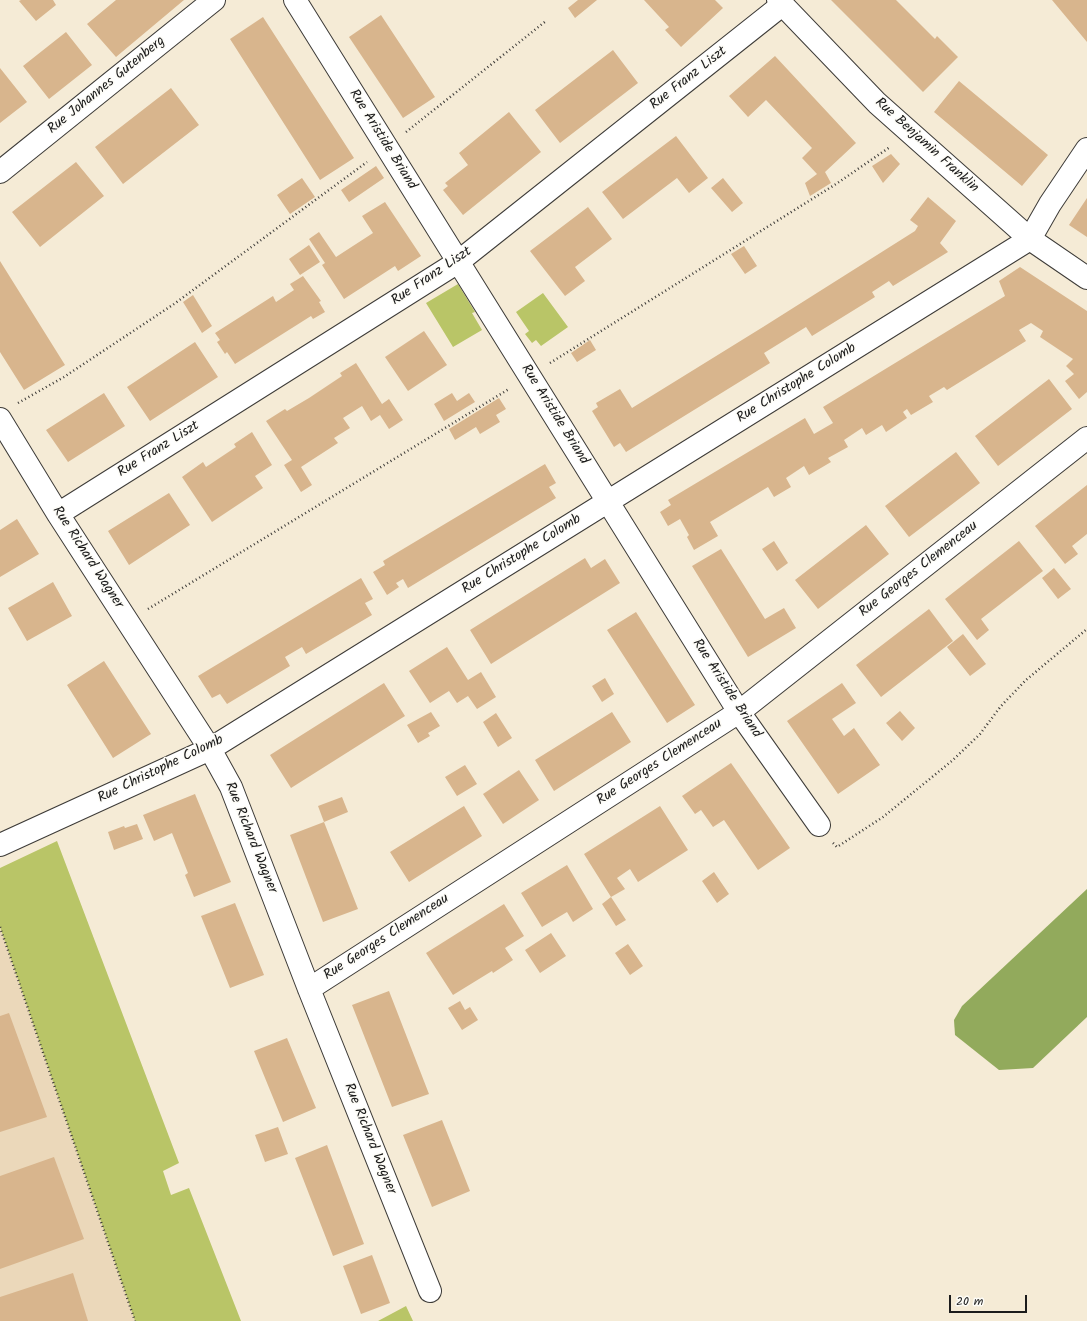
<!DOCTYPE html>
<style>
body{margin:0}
#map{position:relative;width:1087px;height:1321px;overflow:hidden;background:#f5ebd6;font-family:Kalam,sans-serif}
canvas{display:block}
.scale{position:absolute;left:949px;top:1295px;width:78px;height:18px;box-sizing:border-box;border:2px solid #1c1c1c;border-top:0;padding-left:5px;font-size:12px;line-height:14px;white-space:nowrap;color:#1c1c1c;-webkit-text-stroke:3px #fdfcf7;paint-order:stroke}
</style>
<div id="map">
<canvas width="1087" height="1321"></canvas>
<div class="scale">20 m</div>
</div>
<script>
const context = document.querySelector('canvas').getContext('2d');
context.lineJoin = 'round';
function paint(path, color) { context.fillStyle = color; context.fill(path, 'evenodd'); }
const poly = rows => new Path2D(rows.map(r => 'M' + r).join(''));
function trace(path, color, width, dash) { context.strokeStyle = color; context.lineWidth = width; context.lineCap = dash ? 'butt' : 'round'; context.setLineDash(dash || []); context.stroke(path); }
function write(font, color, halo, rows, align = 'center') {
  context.font = font + ' Kalam,sans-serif'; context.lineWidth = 3; context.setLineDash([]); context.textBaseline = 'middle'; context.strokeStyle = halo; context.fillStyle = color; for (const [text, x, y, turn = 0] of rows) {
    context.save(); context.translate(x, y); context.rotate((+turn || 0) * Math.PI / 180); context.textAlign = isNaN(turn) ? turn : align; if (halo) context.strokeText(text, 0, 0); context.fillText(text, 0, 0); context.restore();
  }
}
paint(poly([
 [0,927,135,1321,0,1321]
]), '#ebd8ba');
paint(poly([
 [458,284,475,312,472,313,482,330,453,347,426,303],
 [543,293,568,327,541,346,536,340,532,343,525,334,529,331,516,312],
 [57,841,179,1163,163,1171,171,1195,189,1188,241,1321,135,1321,0,927,0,868],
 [406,1306,413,1321,378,1321]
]), '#b9c567');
paint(poly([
 [1087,889,1087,1017,1033,1068,999,1070,955,1035,954,1020,962,1006]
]), '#92aa5c');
paint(poly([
 [21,0,53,0,56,5,36,21,19,1],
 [116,0,184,0,116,57,87,24],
 [578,0,597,0,575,18,568,8],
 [644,0,715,0,723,8,681,47,665,30,669,27],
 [831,0,896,0,935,39,937,36,958,57,923,92],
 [1052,0,1087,0,1087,42],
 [381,15,435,97,403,118,349,37],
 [263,17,354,158,320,180,230,39],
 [66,32,92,65,49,99,23,66],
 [613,50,638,83,560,143,535,110],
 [775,56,856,143,825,172,831,183,810,196,805,183,817,174,802,158,812,148,766,100,748,117,729,96],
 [0,68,27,102,0,123],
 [959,81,1048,155,1022,186,934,112],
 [171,88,199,125,123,184,95,147],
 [509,112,541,152,463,215,443,190,448,186,445,183,468,165,459,153],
 [676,136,708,178,689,193,677,178,623,219,602,192],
 [891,154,900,164,883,183,872,166],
 [76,162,104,196,40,247,12,212],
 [376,166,384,178,349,202,341,190],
 [302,178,315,197,290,214,277,195],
 [723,178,743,203,732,212,711,188],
 [928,197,956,221,940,243,948,252,893,286,889,281,872,292,875,297,812,336,806,327,764,353,770,363,626,452,620,443,614,447,592,411,598,407,596,403,620,389,632,408,763,327,915,231,918,226,910,220],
 [1087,198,1087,237,1069,225],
 [385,202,421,256,398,271,395,266,344,299,322,265,325,263,309,239,319,232,336,257,373,233,362,216],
 [588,207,612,239,575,267,585,281,565,296,530,251],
 [309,245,320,262,300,275,289,259],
 [744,246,757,266,745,274,731,254],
 [0,261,65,365,24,390,0,352],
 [1020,267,1087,311,1087,392,1079,399,1065,381,1074,374,1066,366,1073,359,1040,337,1043,331,1031,323,1019,330,1026,341,947,390,944,387,929,396,933,402,911,415,907,409,903,412,907,418,886,432,882,425,866,435,862,428,844,440,848,447,828,458,831,462,809,475,804,466,786,478,791,487,774,497,768,487,710,522,718,536,694,550,687,537,689,535,680,519,668,526,660,512,671,505,668,500,805,418,814,434,833,423,823,407,1005,296,999,281],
 [303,276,321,301,319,302,325,312,313,319,311,316,235,364,227,352,225,354,217,342,220,340,215,333,273,296,276,302,294,290,290,284],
 [193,295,212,326,202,333,183,302],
 [424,331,447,365,408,391,385,357],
 [590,340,596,350,577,362,571,353],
 [195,342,218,377,150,421,127,387],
 [356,363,382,404,389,399,403,420,389,429,380,415,371,421,362,406,343,418,350,428,334,438,338,443,301,467,312,485,301,492,284,465,292,460,266,421,285,409,287,411,309,398,342,376,340,373],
 [1049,379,1072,409,998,466,975,436],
 [104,393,125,426,68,462,46,430],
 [452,393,457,401,469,393,475,402,444,421,434,404],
 [499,398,506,409,496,415,500,422,480,434,476,427,455,440,449,429],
 [252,432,272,465,255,476,263,488,212,522,182,477,203,462,206,467,236,447,234,444],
 [956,452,980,483,909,537,885,506],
 [545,464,556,483,549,487,556,498,408,588,403,579,396,583,399,587,387,595,373,572,385,565,383,561],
 [1087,485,1087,534,1072,546,1078,554,1065,564,1035,526],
 [169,493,190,525,129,565,108,531],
 [17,519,39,554,0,577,0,530],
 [866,525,889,554,818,609,795,580],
 [774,541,788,563,777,571,762,549],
 [1019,541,1043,571,981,619,989,630,977,640,945,599],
 [721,549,765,619,784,608,796,628,748,657,692,566],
 [585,558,591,568,605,559,620,583,491,664,470,630],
 [1054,568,1071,589,1058,599,1042,578],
 [361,578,373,599,365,603,372,615,306,654,302,647,285,657,290,666,227,704,220,694,212,698,198,676],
 [53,582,72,616,27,641,8,608],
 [929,609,953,641,881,697,856,665],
 [636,612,695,705,667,723,607,630],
 [963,634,986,664,970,676,947,647],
 [447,647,468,680,481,672,496,697,477,709,468,696,457,703,449,691,430,703,409,671],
 [104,661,151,734,113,758,67,685],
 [605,678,614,694,602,702,592,686],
 [384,683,405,716,291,788,270,755],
 [842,683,856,703,832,719,844,736,854,728,880,765,838,794,787,721],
 [900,711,915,728,902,741,886,723],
 [431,712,440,726,428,733,430,736,418,743,407,725],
 [612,712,631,742,554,791,535,760],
 [496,713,512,738,498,747,483,722],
 [731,763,790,848,758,870,724,820,713,827,701,810,695,814,682,796],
 [465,765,477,784,457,796,445,777],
 [519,770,539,800,503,824,483,794],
 [195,794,231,882,194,897,185,875,188,873,172,833,154,841,143,815],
 [342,797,348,812,324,822,318,806],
 [464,806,482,836,409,882,390,852],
 [660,806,688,850,638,882,630,869,617,878,625,889,611,897,584,854],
 [324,822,358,909,323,922,290,835],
 [137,824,143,839,114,850,108,832,124,826,125,828],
 [567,865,593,909,573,922,567,912,542,927,521,893],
 [714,872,729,894,717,903,702,881],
 [611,897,626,920,616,926,602,904],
 [235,903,264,975,230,988,201,916],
 [504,904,524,936,505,948,513,960,493,973,492,971,453,995,426,953],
 [551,933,566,956,540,973,525,950],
 [628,944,643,966,630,975,615,953],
 [389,991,429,1094,392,1107,352,1005],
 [460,1001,465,1010,470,1007,478,1020,462,1030,448,1008],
 [9,1013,47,1117,0,1132,0,1016],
 [287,1038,316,1108,283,1122,254,1051],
 [442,1120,470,1191,432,1207,403,1135],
 [278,1127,288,1154,265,1162,255,1135],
 [327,1145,364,1244,333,1256,295,1158],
 [54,1157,84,1239,0,1269,0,1176],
 [372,1255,390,1303,361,1314,343,1266],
 [73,1273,88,1321,0,1321,0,1297]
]), '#d8b58d');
const street = poly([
 [295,0,739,712,819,825],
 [0,172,214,0],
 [0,419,58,514,210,749,231,787,309,989,430,1291],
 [58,514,458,262,782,5],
 [0,845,210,749,1030,239,1050,204,1087,149],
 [309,989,739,712,1087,438]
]);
const secondary = poly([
 [778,0,877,103,1030,239,1087,278]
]);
trace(street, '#3d3b38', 24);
trace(secondary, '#3d3b38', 24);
trace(poly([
 [406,132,546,21],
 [550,363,836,184,890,147],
 [18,403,64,377,174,304,367,162],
 [148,609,509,389],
 [833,843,837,847,883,817,953,760,980,734,1001,706,1026,680,1087,629],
 [0,927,135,1321]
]), '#3d3b38', 2.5, [1, 3]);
trace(street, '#fff', 22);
trace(secondary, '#fff', 22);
write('14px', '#1c1c1c', '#fdfcf7', [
 ["Rue Franz Liszt",689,79,-38],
 ["Rue Johannes Gutenberg",107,86,-39],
 ["Rue Aristide Briand",382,140,58],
 ["Rue Benjamin Franklin",926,146,42],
 ["Rue Franz Liszt",432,277,-34],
 ["Rue Christophe Colomb",797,384,-32],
 ["Rue Aristide Briand",554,415,58],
 ["Rue Franz Liszt",159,450,-32],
 ["Rue Christophe Colomb",522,555,-32],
 ["Rue Richard Wagner",87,558,57],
 ["Rue Georges Clemenceau",919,570,-38],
 ["Rue Aristide Briand",726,689,57],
 ["Rue Georges Clemenceau",660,763,-33],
 ["Rue Christophe Colomb",161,770,-26],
 ["Rue Richard Wagner",250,838,68],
 ["Rue Georges Clemenceau",387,938,-33],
 ["Rue Richard Wagner",369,1139,68]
]);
</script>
